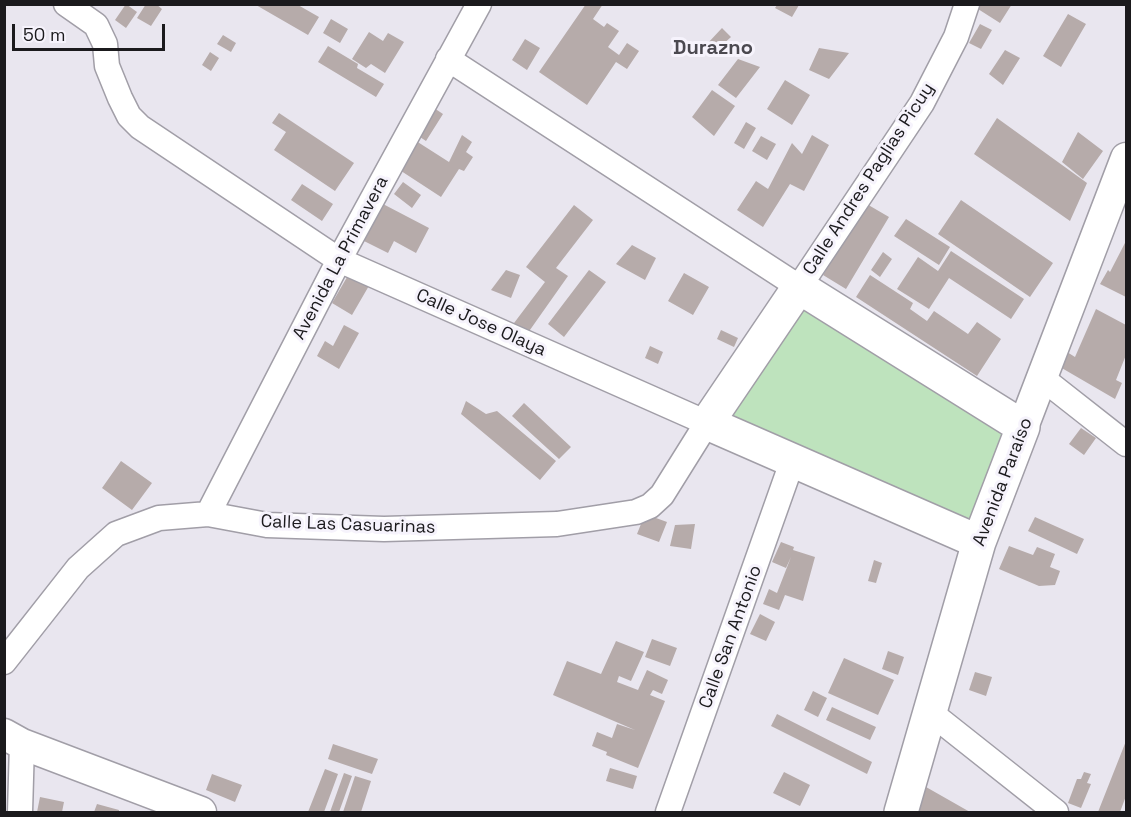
<!DOCTYPE html>
<meta charset="utf-8">
<style>
body{margin:0}
#map{position:relative;width:1131px;height:817px;overflow:hidden;background:#e9e6ef;font-family:"Space Grotesk",sans-serif}
canvas{display:block}
.frame{position:absolute;inset:0;border:6px solid #1b1a1d;pointer-events:none}
.scale{position:absolute;left:12px;top:24px;width:153px;height:27px;box-sizing:border-box;border:3px solid #1b1a1d;border-top:0;padding-left:8px;font-size:18px;line-height:21px;white-space:nowrap;color:#1b1a1d;-webkit-text-stroke:4px #f6f3fc;paint-order:stroke}
</style>
<div id="map">
<canvas width="1131" height="817"></canvas>
<div class="frame"></div>
<div class="scale">50 m</div>
</div>
<script>
const context = document.querySelector('canvas').getContext('2d');
context.lineJoin = 'round';
function paint(path, color) { context.fillStyle = color; context.fill(path, 'evenodd'); }
const poly = rows => new Path2D(rows.map(r => 'M' + r).join(''));
function trace(path, color, width, dash) { context.strokeStyle = color; context.lineWidth = width; context.lineCap = dash ? 'butt' : 'round'; context.setLineDash(dash || []); context.stroke(path); }
function write(font, color, halo, rows, align = 'center') {
  context.font = font + ' "Space Grotesk",sans-serif'; context.lineWidth = 6; context.setLineDash([]); context.textBaseline = 'middle'; context.strokeStyle = halo; context.fillStyle = color; for (const [text, x, y, turn = 0] of rows) {
    context.save(); context.translate(x, y); context.rotate((+turn || 0) * Math.PI / 180); context.textAlign = isNaN(turn) ? turn : align; if (halo) context.strokeText(text, 0, 0); context.fillText(text, 0, 0); context.restore();
  }
}
paint(poly([
 [803,298,1006,427,970,523,721,420]
]), '#bee3bd');
paint(poly([
 [126,4,137,12,126,28,115,20],
 [146,4,156,4,162,9,151,26,137,18],
 [586,4,603,4,593,19,604,27,607,23,619,31,608,47,619,55,627,43,639,51,627,69,616,62,587,105,539,72],
 [981,4,1012,4,1000,23,978,9],
 [256,5,298,5,319,17,308,35],
 [777,5,799,5,792,17,775,8],
 [1068,14,1086,24,1061,67,1043,56],
 [331,19,348,29,340,43,323,33],
 [980,24,992,30,981,49,969,43],
 [722,28,731,37,720,47,707,44],
 [369,32,383,41,388,33,404,42,385,73,371,64,366,68,352,59],
 [223,35,236,43,231,52,217,44],
 [525,39,540,48,527,70,512,60],
 [328,46,358,64,357,68,384,84,376,97,318,62],
 [819,48,849,53,829,79,809,70],
 [1005,50,1020,58,1003,85,989,74],
 [210,52,219,58,211,71,202,65],
 [738,59,760,67,736,98,718,85],
 [785,80,810,95,792,125,767,109],
 [712,90,735,106,714,136,692,117],
 [428,104,443,114,426,141,411,131],
 [279,113,354,163,335,191,274,150,286,132,272,123],
 [997,118,1087,183,1070,221,974,154],
 [746,122,756,128,744,149,734,143],
 [1078,132,1103,151,1083,179,1062,162],
 [462,135,472,142,466,152,473,157,464,171,459,169,441,197,395,167,413,139,449,162],
 [812,135,829,145,804,191,790,184,763,227,737,210,756,181,768,189,792,143,802,154],
 [761,136,776,144,767,160,752,151],
 [403,182,421,195,412,208,394,194],
 [302,184,333,204,322,221,291,200],
 [961,200,1053,263,1030,297,938,234],
 [865,203,889,217,846,289,823,275],
 [383,204,429,228,416,253,394,241,388,253,364,241],
 [574,205,593,220,556,268,568,276,525,337,511,327,545,282,526,267],
 [906,219,950,247,939,265,894,236],
 [1126,241,1126,297,1100,284,1108,270,1110,272],
 [632,245,656,258,645,280,616,264],
 [951,251,1024,299,1011,319,949,278,929,309,897,289,918,257,938,271],
 [883,252,892,259,880,277,871,270],
 [506,270,520,275,511,298,491,290],
 [589,270,606,282,564,337,548,324],
 [350,272,370,284,352,315,332,303],
 [684,273,709,287,693,315,668,301],
 [870,275,913,303,910,309,927,321,934,311,968,334,977,322,1001,339,977,376,856,297],
 [1096,309,1126,325,1126,355,1116,380,1122,383,1115,399,1060,367,1067,352,1075,357],
 [344,325,359,333,339,369,317,356,325,341,333,346],
 [721,330,738,338,734,347,717,339],
 [650,346,663,352,658,364,645,358],
 [466,401,486,414,497,411,556,461,540,480,461,414],
 [524,403,571,447,559,459,512,416],
 [1081,428,1096,438,1084,455,1069,444],
 [121,461,152,483,132,510,102,488],
 [645,514,667,522,659,542,637,534],
 [1035,517,1084,539,1077,554,1028,531],
 [695,524,691,549,670,546,675,525],
 [781,542,794,547,793,550,815,557,803,601,785,595,779,610,763,604,769,589,777,593,791,557,786,568,772,562],
 [1009,546,1033,555,1037,547,1055,554,1050,567,1060,571,1055,585,1039,586,999,569],
 [874,560,882,563,876,583,868,581],
 [760,614,775,622,766,641,750,634],
 [652,639,677,648,670,666,645,657],
 [616,641,644,652,631,681,619,676,617,682,638,690,647,670,668,680,662,694,653,690,650,695,665,701,638,768,606,755,607,752,592,746,597,732,612,738,617,724,635,730,553,695,567,661,601,674],
 [888,651,904,657,898,675,882,669],
 [844,658,894,680,878,715,828,693],
 [975,672,992,677,986,696,969,690],
 [813,691,827,698,818,717,804,710],
 [832,707,876,727,870,740,826,720],
 [777,714,872,762,867,774,771,726],
 [1126,741,1126,796,1120,812,1098,812],
 [333,744,378,759,372,774,328,759],
 [610,768,637,776,633,789,606,781],
 [325,769,338,774,324,812,308,812],
 [784,772,810,785,800,806,773,793],
 [1084,772,1091,774,1087,783,1091,784,1081,808,1068,803,1077,779,1081,779],
 [344,773,352,776,339,812,330,812],
 [212,774,242,785,235,802,206,790],
 [355,776,371,781,361,812,343,812],
 [919,783,970,812,911,812],
 [40,797,64,802,62,812,37,812],
 [97,804,119,810,119,812,94,812]
]), '#b6abaa');
const minor = poly([
 [448,59,799,287,922,103,956,37,967,4],
 [1042,378,1126,444],
 [208,514,339,260,479,4],
 [4,662,78,568,116,534,159,518,208,514,267,525,384,529,557,524,636,512,650,506,662,495,707,423,339,260,140,127,129,116,120,98,107,66,105,44,96,25,66,4],
 [931,713,1056,812],
 [20,812,22,744],
 [668,812,792,462]
]);
const tertiary = poly([
 [1023,427,1126,158],
 [4,734,22,744,201,812]
]);
const secondary = poly([
 [901,812,979,542,1023,427,799,287,707,423,979,542]
]);
trace(minor, '#a19ea7', 27);
trace(tertiary, '#a19ea7', 33);
trace(secondary, '#a19ea7', 36);
trace(minor, '#fff', 24);
trace(tertiary, '#fff', 30);
trace(secondary, '#fff', 33);
write('18px', '#1b1a1d', '#f6f3fc', [
 ["Calle Andres Paglias Picuy",869,179,-57],
 ["Avenida La Primavera",341,258,-62],
 ["Calle Jose Olaya",481,323,24],
 ["Avenida Paraíso",1003,482,-69],
 ["Calle Las Casuarinas",348,525,2],
 ["Calle San Antonio",731,637,-70]
]);
write('bold 20px', '#4b4950', '#f6f3fc', [
 ["Durazno",713,49]
]);
</script>
